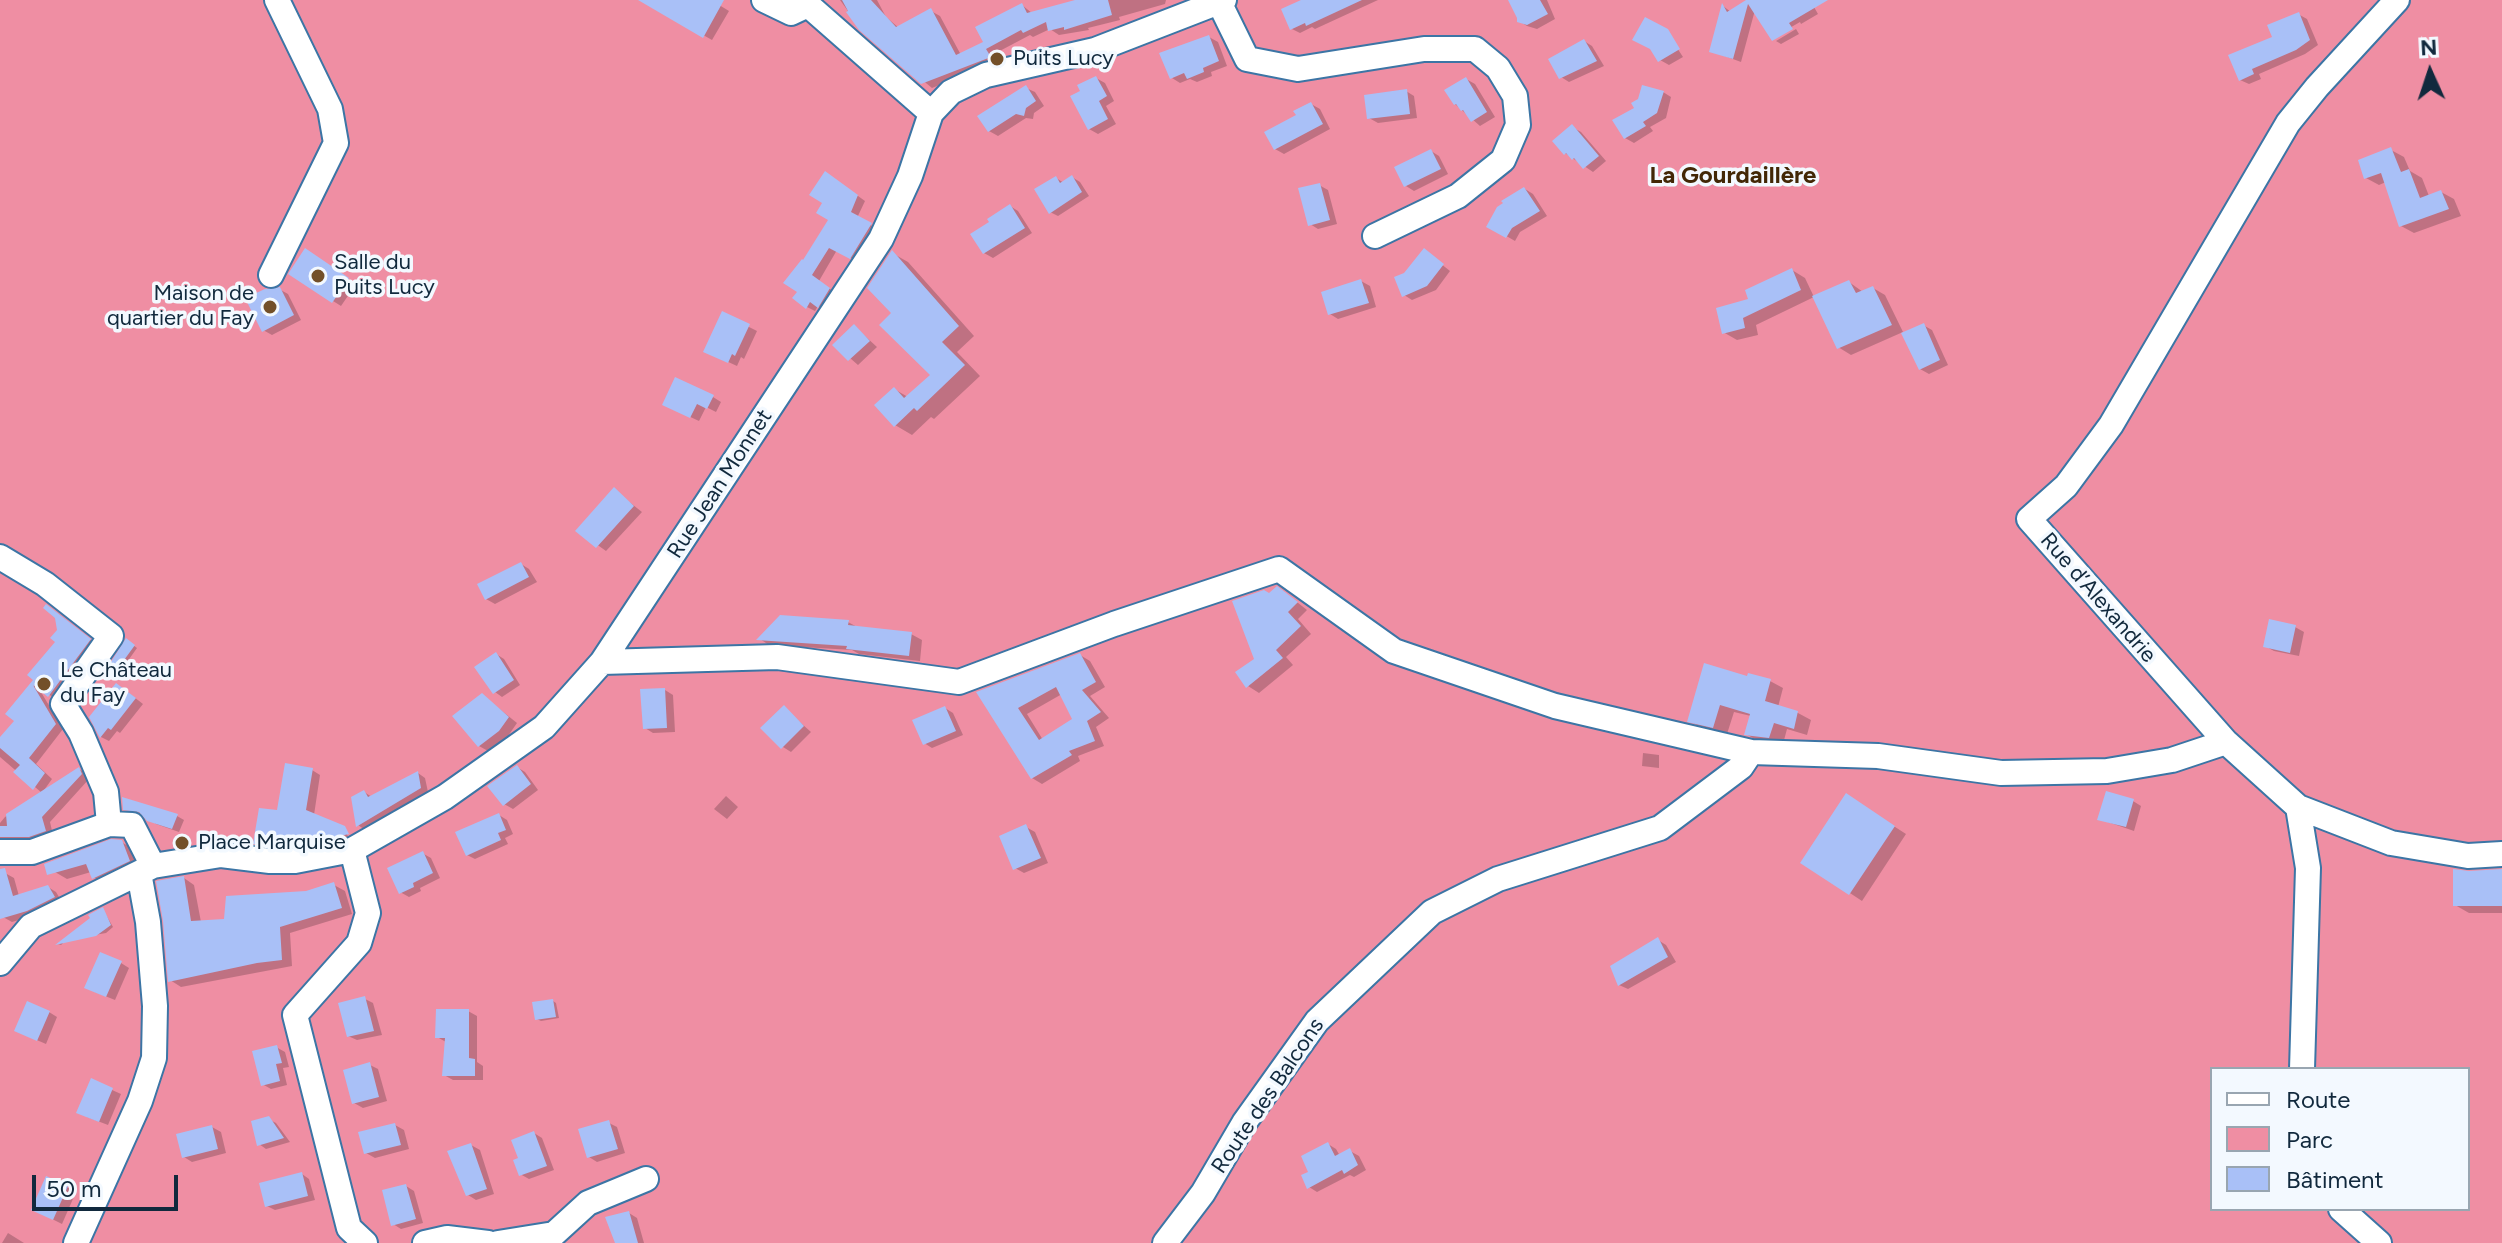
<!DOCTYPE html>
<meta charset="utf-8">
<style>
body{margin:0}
#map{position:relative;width:2502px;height:1243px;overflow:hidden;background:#b9dcfd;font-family:Figtree,sans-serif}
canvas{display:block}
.legend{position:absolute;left:2210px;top:1067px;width:260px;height:144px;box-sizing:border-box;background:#f3f9ff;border:2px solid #99a6b1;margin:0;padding:10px 14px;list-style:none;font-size:24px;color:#11293d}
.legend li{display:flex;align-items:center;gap:16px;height:40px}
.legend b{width:40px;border:2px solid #99a6b1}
.north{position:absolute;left:2390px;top:32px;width:80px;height:80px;-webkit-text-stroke:6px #f3f9ff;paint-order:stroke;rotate:357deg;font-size:22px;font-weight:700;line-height:32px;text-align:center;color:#11293d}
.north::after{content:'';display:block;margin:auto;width:28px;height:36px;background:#11293d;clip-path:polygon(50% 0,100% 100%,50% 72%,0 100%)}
.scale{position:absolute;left:32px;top:1175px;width:146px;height:36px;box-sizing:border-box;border:4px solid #11293d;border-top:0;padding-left:10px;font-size:24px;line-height:28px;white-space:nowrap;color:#11293d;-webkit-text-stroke:6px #f3f9ff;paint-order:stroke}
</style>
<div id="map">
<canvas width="2502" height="1243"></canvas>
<ul class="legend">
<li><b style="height:10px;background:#fff"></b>Route</li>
<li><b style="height:22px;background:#ef8ea3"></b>Parc</li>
<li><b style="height:22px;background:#a9c0f7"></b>Bâtiment</li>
</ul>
<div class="north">N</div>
<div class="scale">50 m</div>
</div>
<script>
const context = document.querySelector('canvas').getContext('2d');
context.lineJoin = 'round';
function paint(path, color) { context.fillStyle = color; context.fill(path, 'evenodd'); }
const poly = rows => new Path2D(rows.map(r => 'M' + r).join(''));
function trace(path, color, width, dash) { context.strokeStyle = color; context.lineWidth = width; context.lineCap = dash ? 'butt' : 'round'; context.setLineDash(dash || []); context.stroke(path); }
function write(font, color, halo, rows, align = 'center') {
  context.font = font + ' Figtree,sans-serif'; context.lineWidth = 7; context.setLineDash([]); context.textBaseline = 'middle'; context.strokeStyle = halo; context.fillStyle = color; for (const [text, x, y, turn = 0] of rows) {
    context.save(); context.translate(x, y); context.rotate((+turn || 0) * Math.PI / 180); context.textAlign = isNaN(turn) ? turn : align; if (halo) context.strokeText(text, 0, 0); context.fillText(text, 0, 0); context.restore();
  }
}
paint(poly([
 [0,0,2502,0,2502,1243,0,1243],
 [2212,1069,2468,1069,2468,1209,2212,1209]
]), '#ef8ea3');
paint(poly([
 [641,0,711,0,729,11,712,40],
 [840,0,877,0,886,17,899,28,931,11,940,16,961,55,986,43,1022,5,1033,14,1081,0,1166,0,1165,4,1119,17,1120,20,1088,28,1089,30,1059,35,1050,29,1033,37,1030,35,994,54,998,62,932,88,861,29],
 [1306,0,1378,0,1315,29,1312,27,1300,33,1292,29],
 [1510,0,1547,0,1555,19,1537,29,1527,26,1519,21],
 [1753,0,1810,0,1818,14,1801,24,1800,22,1774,37,1774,40,1755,10,1741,62,1711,51,1723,6,1731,12],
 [2298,14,2307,19,2318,45,2305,54,2259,74,2261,79,2249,84,2240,80,2275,38],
 [1796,29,1799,34,1781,44,1776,41],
 [1666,31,1683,57,1669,65,1660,60],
 [1209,37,1218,42,1227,66,1211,72,1212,76,1197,82,1190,79,1180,83,1172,78],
 [1584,41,1592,46,1604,66,1569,82,1561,77],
 [1096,78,1105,83,1114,101,1106,106,1116,124,1098,134,1089,129,1082,92],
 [1466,79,1475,84,1495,117,1480,126,1455,104],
 [1026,88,1035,92,1044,106,1034,113,1033,119,1026,118,998,136,989,131],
 [1406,91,1414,96,1417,118,1378,123,1369,118],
 [1663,92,1671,97,1666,118,1650,127,1653,131,1634,143,1625,138],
 [1311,104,1320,109,1330,129,1284,154,1275,149],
 [1572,127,1581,132,1606,161,1593,172,1565,153],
 [2391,150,2404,157,2410,171,2422,178,2429,196,2441,192,2454,199,2461,216,2414,233,2401,226,2386,182,2379,185,2366,178],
 [1431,151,1439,156,1448,174,1414,191,1406,186],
 [1072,177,1080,182,1089,196,1058,216,1050,212,1056,178,1064,183],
 [833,178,865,201,857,218,878,229,858,262,837,250,819,281,837,294,826,310,818,306,815,311,807,307,800,292,804,263,831,220],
 [1319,185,1328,190,1337,224,1318,229,1310,224],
 [1525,189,1533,194,1547,216,1520,232,1515,241,1489,226],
 [1010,206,1018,211,1032,233,993,258,984,253],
 [892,253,908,262,974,336,957,352,980,376,934,419,931,417,912,435,895,425,894,389,908,397,933,375,894,313],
 [314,256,356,284,341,306,333,301],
 [1431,256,1450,271,1436,290,1412,300,1404,295],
 [1792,270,1805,278,1814,297,1756,325,1758,335,1737,340,1723,332,1750,301],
 [1361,281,1370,286,1376,307,1338,319,1330,314],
 [1849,282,1863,292,1873,288,1885,295,1903,332,1851,355,1838,347],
 [279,289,288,294,301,320,272,335,263,330],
 [723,314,757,331,744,359,741,357,737,366,713,355],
 [1923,325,1932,330,1948,365,1929,374,1920,369],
 [854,326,877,347,858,365,835,345],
 [713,397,721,402,716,412,706,407,699,421,673,409],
 [614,490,642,512,606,551,578,531],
 [521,564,529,569,537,582,495,604,486,599],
 [1270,595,1288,595,1307,610,1298,619,1311,634,1286,657,1293,665,1259,693,1248,686,1257,660],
 [55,611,97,645,57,700,38,687,63,729,36,764,52,779,42,793,0,757,0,741,17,720,65,623],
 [848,622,859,628,911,634,922,640,920,661,859,654,852,650,769,645,760,639],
 [2295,627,2304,632,2299,656,2274,651,2265,646],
 [126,640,137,648,115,679,106,672],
 [496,654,504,659,520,685,502,697,495,692],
 [1080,655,1090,661,1105,687,1090,696,1109,718,1096,727,1104,746,1078,756,1080,761,1042,784,1032,778,979,693],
 [1062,694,1075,720,1043,740,1027,714],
 [1748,678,1770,681,1783,688,1778,707,1798,713,1811,720,1807,735,1787,729,1783,744,1760,742,1746,734,1751,716,1734,712,1727,734,1703,728,1689,721],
 [125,690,143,704,120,733,117,731,109,741,101,737,91,718],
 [665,690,673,695,675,732,653,733,645,728],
 [482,695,517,723,508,736,488,751,479,746],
 [784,708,811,732,791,752,783,747],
 [945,708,953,713,963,735,932,748,924,743],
 [1643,753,1659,755,1659,768,1642,766],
 [517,767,525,772,538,790,513,809,504,804],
 [79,769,87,774,89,779,50,822,53,835,38,840,0,844,0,823,5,817],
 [312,770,320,775,314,815,343,828,351,841,303,850,264,848,255,843],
 [418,773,425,778,428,792,365,830,358,825,364,792,372,797],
 [726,796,738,807,727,819,714,809],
 [2133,801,2141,806,2134,831,2099,819],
 [1858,803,1906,834,1862,901,1803,862],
 [125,808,177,816,184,820,179,832,156,824,144,814],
 [499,815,507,820,513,834,505,838,508,844,475,859,467,855],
 [1026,827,1035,832,1048,863,1024,873,1015,868],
 [121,842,134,849,141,868,106,885,93,877,91,872,67,879,55,872],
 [422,853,431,858,440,878,420,888,421,891,409,897,400,892],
 [2502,871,2502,913,2469,913,2455,905],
 [5,873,14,878,19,896,48,887,56,892,62,902,36,915,12,922,3,917,0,909,0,874],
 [184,878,194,885,201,922,226,921,334,885,345,891,352,914,290,933,292,966,181,987,170,980],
 [103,910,113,927,106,933,66,940,61,945,58,944],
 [1658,940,1666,945,1676,962,1628,989,1619,985],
 [121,963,129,968,115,1000,95,992],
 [365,999,373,1003,382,1035,357,1040,348,1036],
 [553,1001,556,1003,559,1018,541,1021,537,1019],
 [468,1011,477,1016,477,1062,483,1066,483,1080,453,1080,444,1075,446,1042,437,1037],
 [49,1012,57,1017,46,1044,25,1035],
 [276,1047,285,1052,289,1067,283,1068,287,1085,271,1089,262,1084],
 [370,1065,378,1069,387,1101,363,1108,354,1103],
 [92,1081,121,1094,108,1125,87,1117],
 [268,1119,276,1123,290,1142,266,1149,259,1144],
 [609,1123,617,1127,625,1153,597,1162,589,1157],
 [395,1125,404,1130,409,1149,375,1158,366,1153],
 [212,1127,221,1132,226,1153,192,1162,184,1157],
 [534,1133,542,1138,554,1170,529,1179,520,1174,520,1160],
 [1328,1144,1336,1149,1340,1156,1350,1151,1359,1156,1366,1170,1354,1177,1350,1175,1317,1192,1309,1187],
 [471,1145,480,1150,494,1194,476,1200,468,1195],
 [302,1174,309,1179,315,1200,275,1210,267,1206],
 [406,1186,414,1191,423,1223,401,1229,393,1224],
 [67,1187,76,1192,62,1224,42,1214],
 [629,1213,637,1218,644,1243,616,1243],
 [8,1233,24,1243,2,1243]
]), '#0003');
paint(poly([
 [638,0,724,0,703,38],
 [842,0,871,0,896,27,931,8,956,55,983,42,975,27,1022,3,1027,13,1075,0,1108,0,1112,15,1064,30,1064,27,1048,31,1046,22,1023,33,1021,30,986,49,991,57,921,84,859,30,846,12,848,11],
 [1301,0,1362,0,1306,26,1305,23,1290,30,1281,9],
 [1508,0,1540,0,1548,14,1527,25,1517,22,1517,18],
 [1746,0,1828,0,1789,23,1793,29,1772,41,1748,4,1733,59,1709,52,1722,3,1727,12],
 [2299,12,2310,40,2296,50,2252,69,2254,74,2239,81,2228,55,2272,37,2267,25],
 [1645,17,1668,29,1680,49,1658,62,1650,49,1632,40],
 [1209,35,1219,61,1203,68,1204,72,1187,79,1184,73,1170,79,1159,53],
 [1584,39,1597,61,1559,79,1548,59],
 [1096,76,1107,96,1099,101,1108,119,1088,130,1070,96,1080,91,1077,85],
 [1466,77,1487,112,1471,122,1463,110,1461,111,1456,104,1454,105,1444,90],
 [1026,85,1036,101,1026,108,1024,116,1016,114,988,132,977,116],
 [1642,85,1664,91,1657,113,1643,122,1646,126,1624,139,1612,120,1634,108,1631,103,1638,99],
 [1407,89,1410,114,1367,119,1364,95],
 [1311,102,1323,124,1274,150,1264,132,1296,115,1293,111],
 [1572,124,1599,156,1583,169,1574,158,1572,160,1566,153,1564,155,1552,141],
 [2391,147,2401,172,2409,169,2420,198,2441,190,2449,209,2399,227,2381,173,2364,179,2358,160],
 [1431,149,1441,169,1404,187,1394,167],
 [825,171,858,195,851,212,872,223,850,259,829,248,812,275,830,288,818,308,810,302,806,309,792,298,797,292,783,283,802,259,803,260,828,220,816,213,822,203,809,195],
 [1072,175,1082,192,1049,214,1034,189,1056,176,1060,183],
 [1320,183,1330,220,1308,226,1298,188],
 [1524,187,1540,211,1512,228,1506,238,1486,227,1497,207,1503,203,1501,201],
 [1010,204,1025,228,983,254,970,234,989,222,987,219],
 [305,248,349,278,332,303,288,274],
 [1424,248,1444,264,1427,286,1402,297,1394,277,1404,273],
 [892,250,959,326,942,342,965,365,917,411,914,408,894,427,874,405,894,387,904,398,930,375,879,325,891,313,867,288],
 [1792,268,1801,290,1743,318,1745,328,1722,334,1716,308,1748,299,1745,290],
 [1361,279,1369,303,1328,315,1321,292],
 [1849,280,1856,293,1873,286,1892,325,1837,349,1812,296],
 [280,287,294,315,262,332,245,298,265,289],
 [722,311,750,324,735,356,732,354,728,363,703,352],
 [1924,323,1940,360,1919,370,1901,333],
 [854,324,870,341,848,361,832,345],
 [675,377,714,395,707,409,697,404,690,418,662,405],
 [614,487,634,506,596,548,575,531],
 [521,562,529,577,485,600,477,584],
 [1277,586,1298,602,1288,612,1301,626,1276,650,1283,658,1246,688,1235,672,1254,659,1232,601,1264,590,1269,593],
 [46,604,91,639,48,697,33,685,56,724,29,758,45,773,33,790,13,772,20,765,0,748,0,737,14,721,5,714,33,680,27,675,55,642,50,638,57,630,55,618,43,608],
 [780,615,849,620,848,625,912,632,909,656,846,649,847,646,756,640],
 [2269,619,2296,625,2290,653,2263,647],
 [126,638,135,645,111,678,104,673],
 [496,652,514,680,493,694,474,667],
 [1080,653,1096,682,1082,690,1101,712,1087,721,1095,741,1069,751,1072,755,1031,779,976,692],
 [1056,687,1072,719,1039,740,1018,708],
 [1704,663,1747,676,1748,673,1771,679,1765,701,1798,711,1794,729,1774,723,1769,738,1744,735,1750,714,1720,705,1713,728,1687,722],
 [116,683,136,698,111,730,108,728,100,738,89,717],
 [665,688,667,728,643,729,640,689],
 [482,693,509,717,499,731,478,747,452,716],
 [784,705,804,726,781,749,760,728],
 [945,706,956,731,923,745,912,720],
 [285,763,313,768,306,810,345,826,349,834,294,846,253,844,259,808,277,810],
 [517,765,531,784,503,806,487,786],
 [79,767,82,774,42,817,46,831,29,837,0,837,0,826,7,826,6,814],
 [418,771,421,788,356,827,351,797,364,790,368,797],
 [2106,791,2134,799,2126,827,2097,820],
 [1846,793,1895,826,1849,895,1800,863],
 [122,797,178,814,172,829,147,821,139,812,123,810],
 [499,813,506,830,498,833,501,840,466,856,455,832],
 [1026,824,1041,858,1013,870,999,836],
 [111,839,122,840,130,861,92,879,86,864,47,875,44,864],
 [423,851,433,873,413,883,414,887,399,894,387,868],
 [5,868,13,896,48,885,55,897,27,911,0,919,0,869],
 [2453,869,2469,871,2502,869,2502,906,2453,906],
 [184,876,191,921,224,919,226,896,306,891,334,882,342,908,280,927,282,960,257,963,168,982,163,921,156,881],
 [103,907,111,925,96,936,55,945,90,918,88,915],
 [1658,937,1668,957,1618,986,1610,966],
 [100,952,122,961,106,997,84,988],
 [365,996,374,1031,347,1037,338,1003],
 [553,999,556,1017,535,1020,532,1002],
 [27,1001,50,1011,37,1041,14,1031],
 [436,1009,469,1009,469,1058,475,1059,475,1076,442,1076,445,1038,435,1038],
 [277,1045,282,1063,276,1064,280,1081,261,1086,252,1051],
 [370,1062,379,1097,352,1104,343,1070],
 [91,1078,113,1088,99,1122,76,1113],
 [269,1116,284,1138,257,1146,251,1121],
 [609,1120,618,1149,587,1158,578,1129],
 [395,1123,401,1145,364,1154,358,1132],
 [212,1125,218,1149,182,1158,176,1134],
 [534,1131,547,1166,519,1176,513,1160,518,1158,511,1140],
 [1328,1142,1335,1156,1350,1148,1358,1165,1344,1174,1342,1170,1307,1189,1301,1175,1308,1172,1301,1156],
 [471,1143,487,1189,466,1196,447,1151],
 [302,1172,308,1196,265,1207,259,1183],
 [46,1176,68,1186,53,1220,31,1210],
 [406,1184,416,1219,391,1226,382,1190],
 [629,1211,638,1243,615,1243,605,1217]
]), '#a9c0f7');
const minor = poly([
 [764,0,791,13,808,5],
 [1219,2,1247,59,1298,69,1424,49,1475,49,1498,68,1515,96,1518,125,1503,160,1458,196,1375,236],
 [808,5,931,113],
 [271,275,336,143,330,109,277,0],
 [0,557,45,584,111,636,63,704,81,733,106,792,109,824],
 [602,662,777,657,959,682,1114,624,1279,569,1394,651,1555,706,1751,752,1878,756,2001,773,2107,771,2172,760,2226,742],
 [2298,807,2391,843,2468,856,2502,854],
 [352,850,368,913,359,943,295,1015,349,1228,365,1243],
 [0,852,32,852,109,824,132,825,153,866],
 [0,963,31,926,153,866,221,855,270,861,295,861,352,850,445,797,544,727,602,662,881,239,910,176,931,113,951,92,986,75,1095,50,1224,0],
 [2302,1069,2308,868,2298,807,2226,742,2029,519,2066,486,2111,425,2288,123,2317,87,2397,0],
 [2341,1209,2379,1243],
 [76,1243,140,1101,154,1058,155,1006,148,922,139,873],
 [425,1243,447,1238,488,1243],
 [498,1243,554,1234,588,1203,646,1179],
 [1165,1243,1203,1193,1244,1123,1317,1021,1432,912,1498,879,1660,828,1741,767,1751,752]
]);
trace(minor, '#3c75a5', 28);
trace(minor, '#fff', 24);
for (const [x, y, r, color] of [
 [997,59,8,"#735029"],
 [318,276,8,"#735029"],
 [270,307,8,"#735029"],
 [44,684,8,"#735029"],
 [182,843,8,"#735029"]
]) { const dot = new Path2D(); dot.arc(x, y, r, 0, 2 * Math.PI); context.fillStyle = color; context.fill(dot); trace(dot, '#f3f9ff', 3); }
write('22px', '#11293d', '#f3f9ff', [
 ["Puits Lucy",1013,59],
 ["Salle du",334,263],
 ["Puits Lucy",334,288],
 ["Maison de",254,294,"right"],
 ["quartier du Fay",254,319,"right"],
 ["Le Château",60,671],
 ["du Fay",60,696],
 ["Place Marquise",198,843]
], 'left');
write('22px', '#11293d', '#f3f9ff', [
 ["Rue Jean Monnet",720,484,-57],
 ["Rue d’Alexandrie",2098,598,49],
 ["Route des Balcons",1268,1096,-56]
]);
write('bold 24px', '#422706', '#f3f9ff', [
 ["La Gourdaillère",1733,176]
]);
</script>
